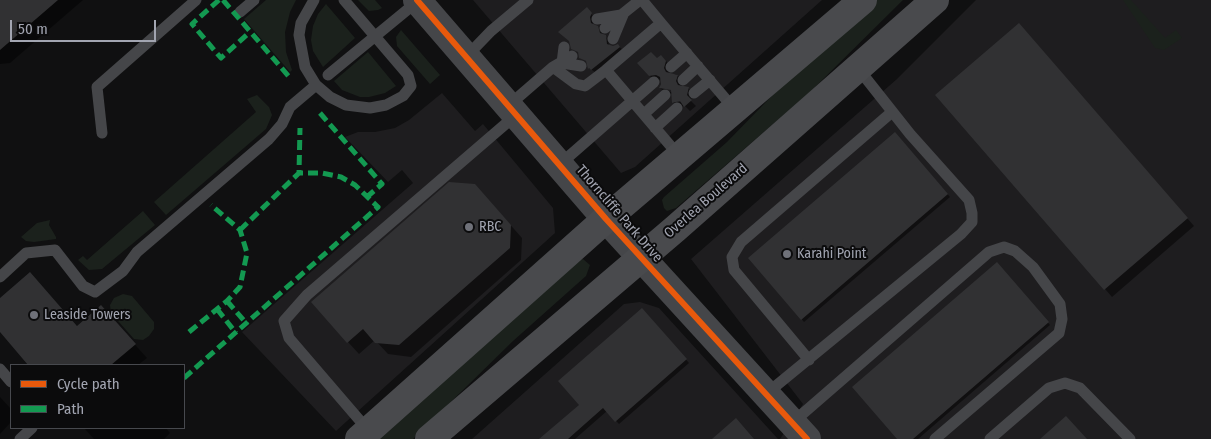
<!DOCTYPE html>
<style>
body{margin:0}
#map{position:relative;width:1211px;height:439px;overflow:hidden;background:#101011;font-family:"Fira Sans Condensed",sans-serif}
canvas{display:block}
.legend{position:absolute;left:10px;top:364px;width:175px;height:65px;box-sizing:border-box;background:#0b0b0c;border:1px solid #47494e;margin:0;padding:6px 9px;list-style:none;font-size:15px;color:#a2a5b1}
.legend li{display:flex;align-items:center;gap:10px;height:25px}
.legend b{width:25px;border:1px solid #47494e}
.scale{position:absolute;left:10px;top:20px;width:146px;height:22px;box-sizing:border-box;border:2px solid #a2a5b1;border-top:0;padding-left:6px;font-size:15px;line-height:18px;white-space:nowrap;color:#a2a5b1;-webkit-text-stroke:4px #0b0b0c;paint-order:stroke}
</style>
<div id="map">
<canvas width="1211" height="439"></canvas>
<ul class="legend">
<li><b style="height:6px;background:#e8590c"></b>Cycle path</li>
<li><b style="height:6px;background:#139951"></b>Path</li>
</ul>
<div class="scale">50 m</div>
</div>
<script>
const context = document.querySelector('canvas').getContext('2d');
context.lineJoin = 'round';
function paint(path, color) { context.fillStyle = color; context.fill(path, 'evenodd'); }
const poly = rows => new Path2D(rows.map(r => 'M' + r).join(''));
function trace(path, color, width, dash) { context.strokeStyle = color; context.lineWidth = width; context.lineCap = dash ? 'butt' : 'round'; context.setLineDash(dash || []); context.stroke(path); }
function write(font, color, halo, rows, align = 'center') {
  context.font = font + ' "Fira Sans Condensed",sans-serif'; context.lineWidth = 4; context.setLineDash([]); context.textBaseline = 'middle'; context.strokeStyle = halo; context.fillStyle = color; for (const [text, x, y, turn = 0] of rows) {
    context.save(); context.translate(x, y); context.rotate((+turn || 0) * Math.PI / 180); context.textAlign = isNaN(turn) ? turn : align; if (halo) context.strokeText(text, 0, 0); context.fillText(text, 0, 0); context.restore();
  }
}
paint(poly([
 [473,0,822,0,635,167,621,173],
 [976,0,1211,0,1211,439,780,439,803,404,691,259,897,79],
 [442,93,475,131,483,124,553,208,555,233,336,431,242,332,413,183,402,170,388,182,345,137,358,132,375,132,395,128,409,120],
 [640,302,659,308,778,439,472,439,624,304]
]), '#1e1d1f');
paint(poly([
 [266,0,296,0,290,12,285,32,286,52,292,70,290,72,244,19],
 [358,0,375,0,382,8,378,10,369,11],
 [876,0,903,0,809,93,676,208,667,211,664,208,662,200,664,197,727,142,802,65],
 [1123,0,1131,0,1165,38,1176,30,1182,38,1164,50,1155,48],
 [326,4,355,38,323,67,313,51,311,40,313,26,318,14],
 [401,30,440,75,430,84,397,46,396,37],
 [368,52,396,86,385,93,369,97,360,97,342,90,334,81],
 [257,95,269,107,272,115,266,129,166,215,154,202,256,112,247,99],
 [143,211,155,225,108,264,102,269,89,270,78,260,83,256,87,260],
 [50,220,49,225,56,237,56,239,34,242,26,241,21,237,37,223],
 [583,259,590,265,586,276,513,341,413,439,371,439,579,260],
 [123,294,132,296,154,322,154,329,149,336,143,340,134,339,111,313,110,305,114,298]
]), '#1b211c');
paint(poly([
 [0,0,83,0,10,63,0,64],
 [587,9,594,17,593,25,608,39,609,46,614,48,618,46,622,49,595,72,589,68,588,62,580,58],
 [1026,32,1194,226,1112,297,937,95],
 [657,60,666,61,671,67,668,74,676,74,681,79,682,88,687,87,692,92,691,101,696,106,690,111,685,106,678,107,673,102,672,94,665,92,660,88,662,79,655,81,650,76],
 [666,88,677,91,677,93,666,91],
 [676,101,686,101,676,103],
 [895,134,950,197,804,322,750,259],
 [475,185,522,238,521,260,411,357,388,354,375,340,359,354,348,342],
 [996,263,1050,325,918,439,899,439],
 [30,274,78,327,101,307,147,358,138,365,30,365,0,331,0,300],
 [646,313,689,363,619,424,607,411,575,439,541,439,581,406],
 [0,397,11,409,11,422,0,434],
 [84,428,166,428,170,433,164,439,94,439]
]), '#0007');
paint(poly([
 [0,0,58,0,0,50],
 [587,7,592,13,590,17,591,23,598,26,600,33,606,35,607,44,613,46,618,44,620,47,591,70,589,68,588,69,586,61,579,58,578,52,571,49,569,41,558,32],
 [1019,23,1188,218,1104,290,935,95],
 [651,52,657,58,661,55,666,61,664,68,666,72,678,75,676,81,678,85,689,87,687,95,692,100,684,107,680,101,672,103,671,90,659,88,661,84,660,77,656,75,649,76,637,63],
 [895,132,948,194,801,320,748,258],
 [449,182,475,184,511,225,510,248,399,345,375,343,363,329,347,343,311,302],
 [997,262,1049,322,913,439,897,439,852,387],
 [30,272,77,326,101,305,136,344,111,365,28,365,0,332,0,298],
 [642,308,687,359,615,422,603,408,568,439,539,439,579,405,558,381],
 [1066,416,1087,439,1040,439],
 [736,418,754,439,712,439]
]), '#313133');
trace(poly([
 [314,0,301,23,299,35,305,67,316,85,330,97,346,105,370,108,386,105,403,96,411,86,408,75,344,0],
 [642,0,661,23],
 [240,12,254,0],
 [597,19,621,15],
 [605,28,640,0],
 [613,39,623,15],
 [466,57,491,31,528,0],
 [562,63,581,66],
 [562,63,564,47],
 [553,67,572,56],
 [671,67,687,53],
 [328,75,418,1],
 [683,80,698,66],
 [694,93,710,80],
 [508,106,553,67,576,84,585,86,606,70],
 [644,114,665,95],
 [655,128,677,108],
 [102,133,97,87,196,0],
 [680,157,606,70,661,23,735,110],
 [559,165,654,82],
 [0,277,26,253,55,250,83,286,95,292,123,271,137,252,269,139,282,124,290,107,316,85],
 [809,360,734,270,732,257,741,242,892,112],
 [0,369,11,382],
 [766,394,961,234,972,222,972,213,969,200,910,134,857,67],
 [792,423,989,252,1004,247,1015,251,1033,267,1060,304,1062,319,1059,333,935,439],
 [368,430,289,338,284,321,307,295,516,115],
 [20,439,32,428],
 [990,439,1049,388,1065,383,1080,388,1130,439]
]), '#454649', 11);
trace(poly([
 [417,0,606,219,807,439]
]), '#454649', 28);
trace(poly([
 [359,439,606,219,863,0],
 [429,439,675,229,935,0]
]), '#494a4d', 28);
trace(poly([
 [219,0,192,24,221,58,250,32],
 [223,0,291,79],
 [320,113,382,184,368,196],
 [240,230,299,173,300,128],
 [227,301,247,324],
 [217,309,236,333],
 [189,332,227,301,240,287,247,253,240,230,211,205],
 [184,378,378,207,355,185,341,177,322,173,299,173]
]), '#139951', 5, [10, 5]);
trace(poly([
 [417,0,606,219,807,439]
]), '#e8590c', 6);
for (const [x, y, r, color] of [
 [469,227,5,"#6f7179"],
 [787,254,5,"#6f7179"],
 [34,315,5,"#6f7179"]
]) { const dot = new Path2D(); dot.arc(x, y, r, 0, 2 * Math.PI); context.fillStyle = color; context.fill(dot); trace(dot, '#0b0b0c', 2); }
write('14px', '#a2a5b1', '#0b0b0c', [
 ["Overlea Boulevard",706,201,-41],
 ["Thorncliffe Park Drive",619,214,49]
]);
write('14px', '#a2a5b1', '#0b0b0c', [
 ["RBC",479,227],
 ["Karahi Point",797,254],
 ["Leaside Towers",44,315]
], 'left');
</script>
